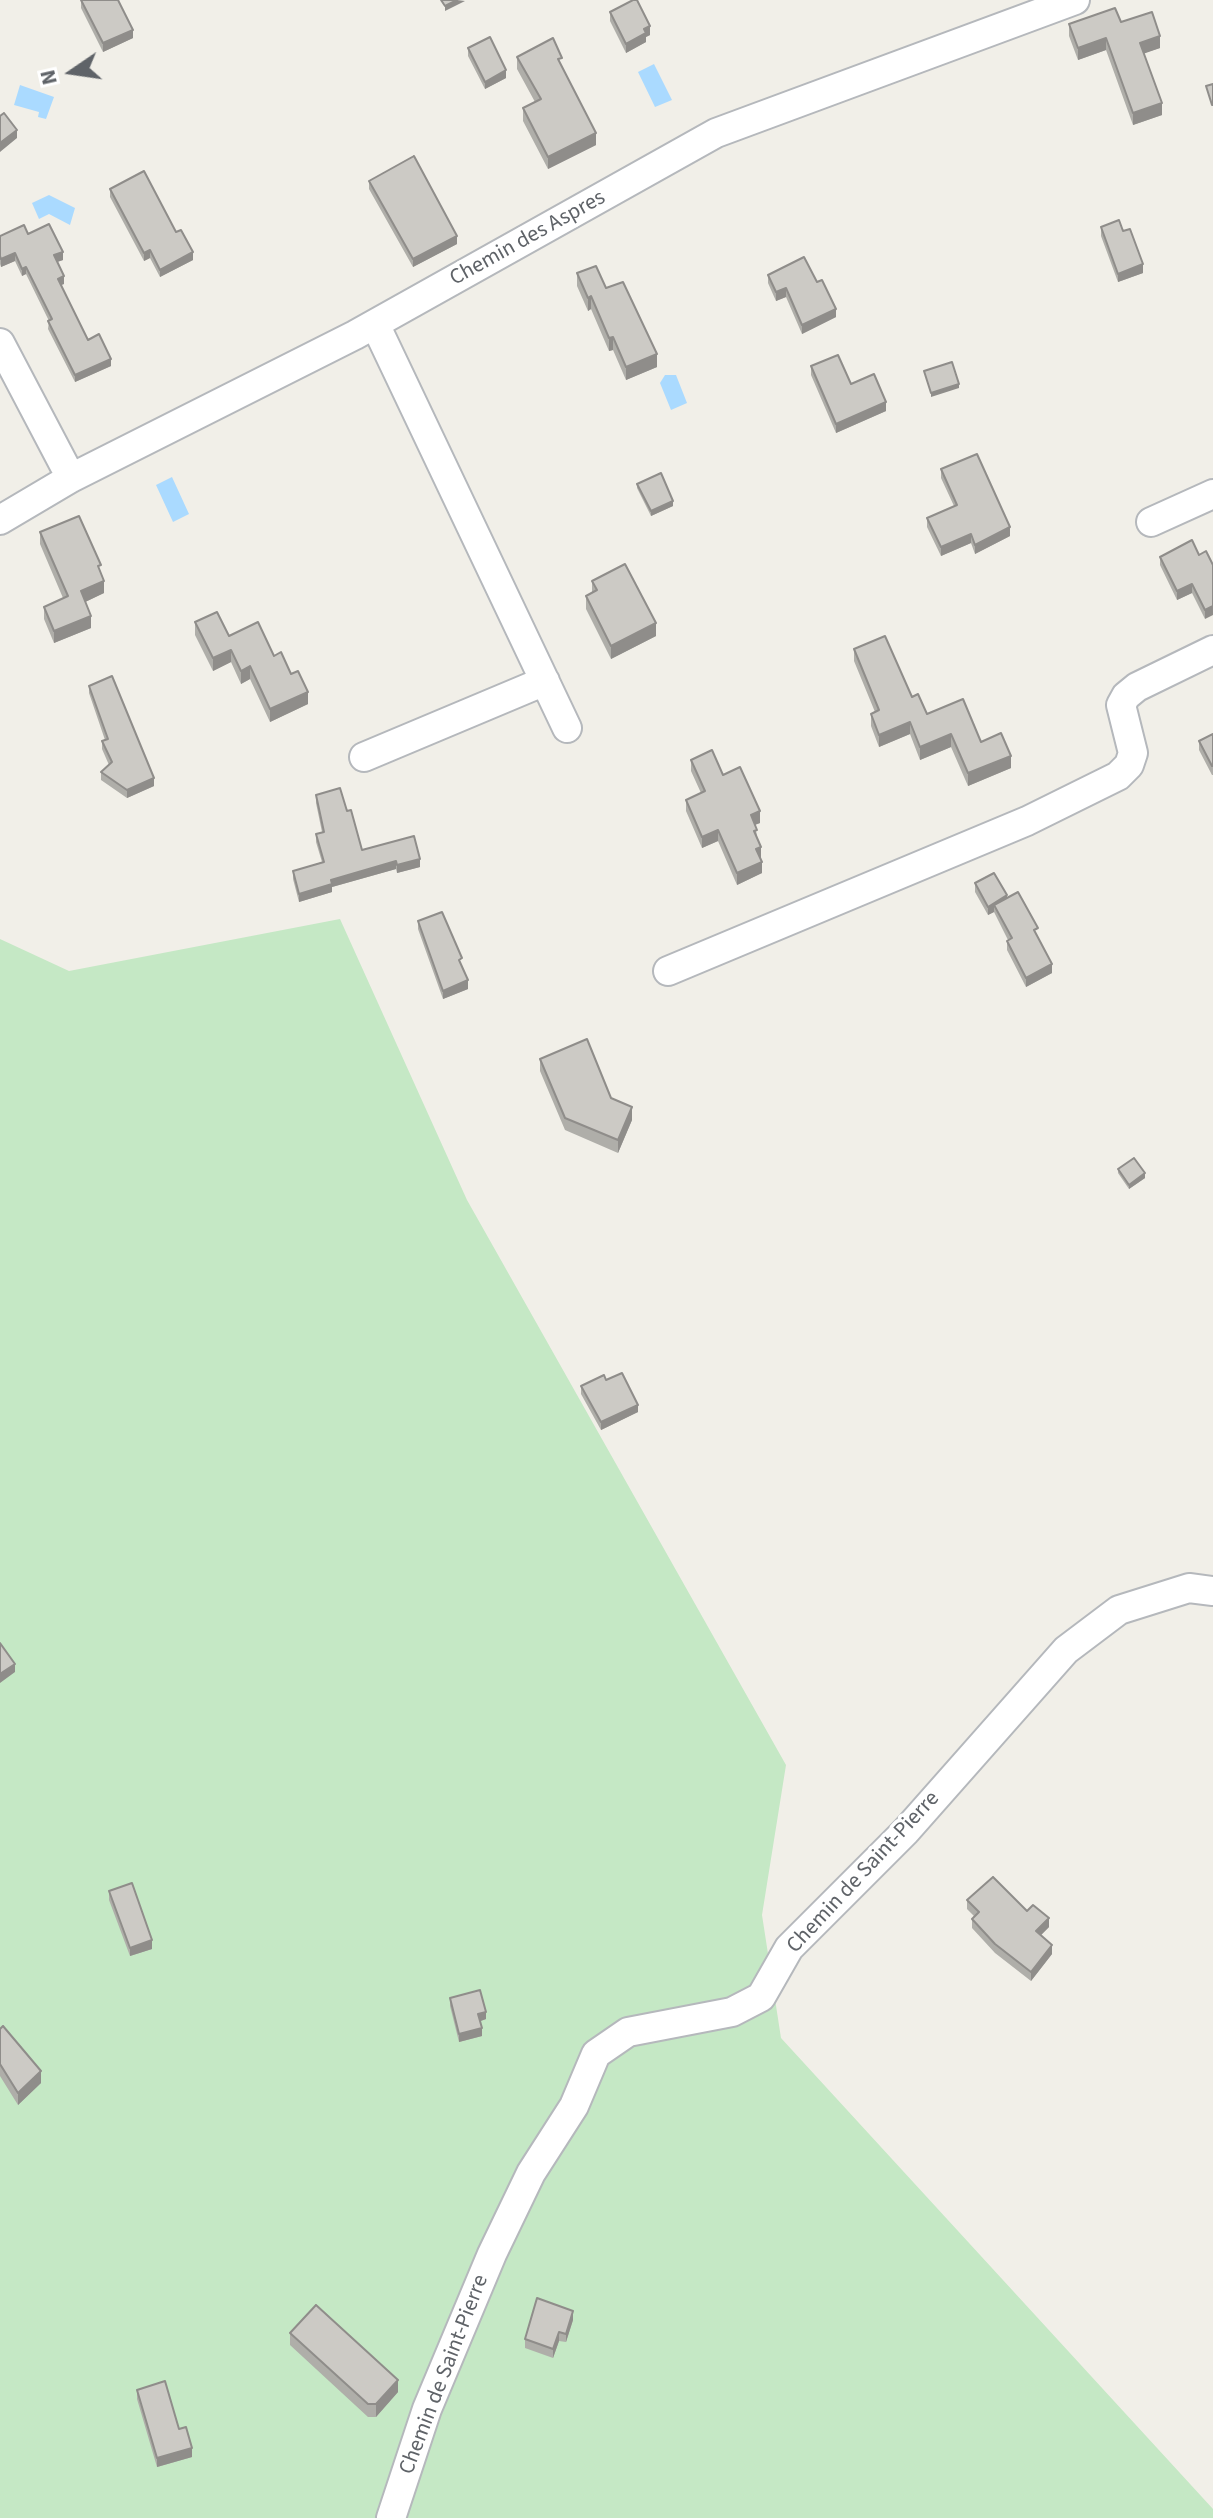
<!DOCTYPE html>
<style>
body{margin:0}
#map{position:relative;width:1213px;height:2518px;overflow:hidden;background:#f1efe8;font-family:"Source Sans 3",sans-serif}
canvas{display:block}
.north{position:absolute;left:32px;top:32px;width:80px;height:80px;-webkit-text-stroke:6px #fff;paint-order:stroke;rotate:257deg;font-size:22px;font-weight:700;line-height:32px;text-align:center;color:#5f6368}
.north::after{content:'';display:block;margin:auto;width:28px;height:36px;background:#5f6368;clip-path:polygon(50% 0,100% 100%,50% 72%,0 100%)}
</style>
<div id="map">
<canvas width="1213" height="2518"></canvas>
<div class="north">N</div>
</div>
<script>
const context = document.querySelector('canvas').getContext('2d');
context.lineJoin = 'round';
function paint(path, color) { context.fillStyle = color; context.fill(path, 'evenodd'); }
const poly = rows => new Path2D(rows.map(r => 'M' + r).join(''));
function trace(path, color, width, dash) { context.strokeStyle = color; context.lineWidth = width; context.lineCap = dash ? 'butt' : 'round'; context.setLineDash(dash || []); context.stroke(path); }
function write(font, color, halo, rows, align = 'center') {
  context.font = font + ' "Source Sans 3",sans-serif'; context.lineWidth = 7; context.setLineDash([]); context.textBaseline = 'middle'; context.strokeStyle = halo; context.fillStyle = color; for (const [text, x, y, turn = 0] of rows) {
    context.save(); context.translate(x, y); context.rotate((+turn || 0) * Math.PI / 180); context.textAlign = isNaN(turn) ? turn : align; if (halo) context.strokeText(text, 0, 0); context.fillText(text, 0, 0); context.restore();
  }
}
paint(poly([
 [340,919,467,1200,786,1765,762,1915,781,2038,1213,2509,1213,2518,0,2518,0,939,69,971]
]), '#c5e8c5');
paint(poly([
 [654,64,672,100,655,107,638,72],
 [20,85,54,97,46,119,38,117,39,112,14,105],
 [49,195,75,208,70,225,49,214,39,219,32,203],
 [665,375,676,375,687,403,671,410,660,383],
 [172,477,189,514,173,522,156,485]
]), '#aadaff');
const minor = poly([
 [375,324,567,728],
 [0,343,71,478],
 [0,520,71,478,355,335,716,133,1075,0],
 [1151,522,1213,494],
 [364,757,545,681],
 [668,971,1027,821,1118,776,1129,765,1133,753,1121,705,1126,696,1137,687,1213,650],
 [391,2518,427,2409,492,2254,531,2173,574,2106,596,2054,628,2032,732,2012,761,1997,789,1948,906,1831,1066,1650,1119,1610,1189,1588,1213,1591]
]);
trace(minor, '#b5b8bc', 32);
trace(minor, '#fff', 28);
paint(poly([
 [81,0,133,38,103,52,81,8],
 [610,12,650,35,646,37,646,42,626,53,610,21],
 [1121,22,1160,48,1144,53,1162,115,1133,125,1106,50,1078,60,1069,36,1069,24],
 [468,48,506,78,485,89,468,56],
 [517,57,562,68,596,145,548,169,523,121,523,108,535,102,517,69],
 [369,181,457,244,413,267,369,189],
 [110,189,176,232,193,260,160,277,150,258,144,261,110,197],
 [1101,227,1123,231,1143,273,1118,282,1101,236],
 [28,234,63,260,57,262,64,284,61,285,88,340,111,366,75,382,48,329,49,321,26,274,22,276,15,261,1,267,0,264,0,236],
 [577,273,606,288,657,367,626,380,613,350,609,351,591,309,588,311,577,286],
 [768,275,836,317,802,334,786,297,776,301,768,283],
 [811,366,851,384,886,411,836,433,811,375],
 [941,469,1010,536,975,554,971,543,941,556,927,527,927,518,954,506,941,478],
 [637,484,673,506,651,516,637,488],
 [40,532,101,573,104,593,85,602,91,628,54,643,44,619,44,607,63,598,40,544],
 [1206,551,1205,619,1192,593,1177,600,1160,565,1160,557,1199,555],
 [592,581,656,636,611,659,586,609,586,596,592,593],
 [195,622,274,656,291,674,308,704,270,722,250,679,241,684,231,662,213,671,195,635],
 [854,649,912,697,927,714,981,742,1011,768,968,786,951,747,920,760,910,734,879,747,871,726,871,714,875,712,854,661],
 [89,686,154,786,127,798,101,780,101,772,109,765,102,749,102,741,105,740,89,693],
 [1213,734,1213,775,1212,775,1199,750,1199,741],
 [691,760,723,775,760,823,755,825,761,858,762,873,737,885,718,841,702,848,686,811,686,800,701,793,691,771],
 [316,795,347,811,362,850,420,867,397,873,396,869,332,887,332,892,299,902,293,879,293,871,322,862,316,842,316,834,322,832,316,803],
 [975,883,1007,898,1038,937,1037,937,1052,973,1026,987,1007,950,1007,941,1008,940,994,912,988,915,975,892],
 [418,921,462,967,468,989,443,999,418,929],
 [540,1059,611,1098,632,1120,618,1153,565,1130,540,1071],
 [1118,1169,1145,1178,1129,1189,1118,1173],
 [606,1380,638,1412,601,1430,581,1394,581,1386],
 [109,1891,152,1949,130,1956,109,1900],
 [967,1900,1027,1911,1049,1927,1041,1935,1052,1954,1031,1981,995,1953,972,1928,972,1919,974,1916,967,1909],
 [450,1998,486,2019,480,2021,482,2036,459,2042,450,2006],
 [0,2029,41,2083,18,2105,0,2076],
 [573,2320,566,2342,559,2341,553,2358,525,2348,525,2339],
 [290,2333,398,2392,376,2417,368,2417,290,2345],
 [137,2390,179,2429,192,2457,157,2467,137,2399]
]), '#afaea9');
paint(poly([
 [457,0,465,1,445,11,445,6],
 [650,26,650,35,646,37,646,42,626,53,626,44,644,29],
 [133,30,133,38,103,52,103,43],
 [1160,36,1160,48,1140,55,1140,43],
 [1106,38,1106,50,1078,60,1078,48],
 [506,70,506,78,485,89,485,82],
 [1162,103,1162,115,1133,125,1133,113],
 [17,130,17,138,0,152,0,143],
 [596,133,596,145,548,169,548,157],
 [457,236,457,244,413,267,413,259],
 [150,250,150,258,144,261,144,253],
 [63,252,63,260,54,263,54,255],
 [193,252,193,260,160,277,160,270],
 [15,253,15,261,1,267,1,259],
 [1143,264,1143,273,1118,282,1118,274],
 [26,267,26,274,22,276,22,269],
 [64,276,64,284,58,286,58,279],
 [786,288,786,297,776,301,776,292],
 [591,296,591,309,588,311,588,298],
 [836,309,836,317,802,334,802,325],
 [613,337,613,350,609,351,609,338],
 [657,354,657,367,626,380,626,367],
 [111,359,111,366,75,382,75,375],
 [959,384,959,388,931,397,931,393],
 [886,402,886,411,836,433,836,424],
 [673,501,673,506,651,516,651,511],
 [1010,527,1010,536,975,554,975,545],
 [971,534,971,543,941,556,941,547],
 [104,581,104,593,81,604,81,591],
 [1192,584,1192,593,1177,600,1177,591],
 [1213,606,1213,615,1205,619,1205,610],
 [91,616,91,628,54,643,54,631],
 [656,623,656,636,611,659,611,646],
 [231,650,231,662,213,671,213,658],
 [250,666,250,679,241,684,241,671],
 [308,692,308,704,270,722,270,709],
 [910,722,910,734,879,747,879,735],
 [951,734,951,747,920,760,920,747],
 [1011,756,1011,768,968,786,968,773],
 [154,778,154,786,127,798,127,790],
 [760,811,760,823,751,826,751,815],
 [718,830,718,841,702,848,702,837],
 [761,847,761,858,756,860,756,849],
 [420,859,420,867,397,873,397,865],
 [396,861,396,869,332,887,332,892,299,902,299,894,331,880],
 [762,862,762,873,737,885,737,873],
 [1007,895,1007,904,994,905,994,912,988,915,988,907],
 [1052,964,1052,973,1026,987,1026,978],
 [468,980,468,989,443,999,443,991],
 [632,1107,632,1120,618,1153,618,1140],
 [1145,1173,1145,1178,1129,1189,1129,1185],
 [638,1405,638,1412,601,1430,601,1422],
 [15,1664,15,1672,0,1683,0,1674],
 [1049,1918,1049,1927,1036,1940,1036,1931],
 [152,1940,152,1949,130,1956,130,1948],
 [1052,1945,1052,1954,1031,1981,1031,1972],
 [486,2012,486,2019,478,2022,478,2014],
 [482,2028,482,2036,459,2042,459,2034],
 [41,2071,41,2083,18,2105,18,2093],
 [573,2311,573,2320,566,2342,566,2334],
 [559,2332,559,2341,553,2358,553,2349],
 [398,2380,398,2392,376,2417,376,2404],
 [192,2448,192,2457,157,2467,157,2458]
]), '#8f8d8a');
const building = poly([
 [81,0,118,0,133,30,103,43,81,0],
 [441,0,457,0,445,6,441,0],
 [633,0,637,0,650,26,644,29,646,33,626,44,610,12,633,0],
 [1115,8,1121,22,1152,12,1160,36,1140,43,1162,103,1133,113,1106,38,1078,48,1069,24,1115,8],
 [490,37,506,70,485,82,468,48,490,37],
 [553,38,562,58,558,59,596,133,548,157,523,108,541,99,517,57,553,38],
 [1213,84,1213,105,1212,105,1206,86,1213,84],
 [4,113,17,130,0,143,0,116,4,113],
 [414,156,457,236,413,259,369,181,414,156],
 [144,171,176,232,181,230,193,252,160,270,150,250,144,253,110,189,144,171],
 [1119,220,1123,231,1130,229,1143,264,1118,274,1101,227,1119,220],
 [49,224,63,252,54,255,64,276,58,279,88,340,99,334,111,359,75,375,48,321,52,319,26,267,22,269,15,253,1,259,0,256,0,236,24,225,28,234,49,224],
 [804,257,817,282,822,280,836,309,802,325,786,288,776,292,768,275,804,257],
 [596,266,606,288,623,282,657,354,626,367,613,337,609,338,591,296,588,298,577,273,596,266],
 [838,355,851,384,874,374,886,402,836,424,811,366,838,355],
 [952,362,959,384,931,393,924,371,952,362],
 [977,454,1010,527,975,545,971,534,941,547,927,518,957,505,941,469,977,454],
 [661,473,673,501,651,511,637,484,661,473],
 [79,516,101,565,98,566,104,581,81,591,91,616,54,631,44,607,68,596,40,532,79,516],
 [1192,540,1199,555,1206,551,1213,565,1213,606,1205,610,1192,584,1177,591,1160,557,1192,540],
 [625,564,656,623,611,646,586,596,597,590,592,581,625,564],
 [217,612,229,636,258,622,274,656,281,652,291,674,298,671,308,692,270,709,250,666,241,671,231,650,213,658,195,622,217,612],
 [885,636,912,697,918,694,927,714,963,699,981,742,1001,733,1011,756,968,773,951,734,920,747,910,722,879,735,871,714,879,710,854,649,885,636],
 [112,676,154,778,127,790,101,772,112,762,102,741,108,739,89,686,112,676],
 [1213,734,1213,766,1212,766,1199,741,1213,734],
 [712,750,723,775,740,767,760,811,751,815,757,830,754,831,761,847,756,849,762,862,737,873,718,830,702,837,686,800,705,791,691,760,712,750],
 [340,788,347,811,351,810,362,850,414,836,420,859,397,865,396,861,331,880,332,884,299,894,293,871,324,862,316,834,324,832,316,795,340,788],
 [994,873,1007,895,988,907,975,883,994,873],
 [1018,892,1038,928,1034,930,1052,964,1026,978,1007,941,1012,938,994,905,1018,892],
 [442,912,462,958,459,960,468,980,443,991,418,921,442,912],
 [587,1039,611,1098,632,1107,618,1140,565,1118,540,1059,587,1039],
 [1134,1158,1145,1173,1129,1185,1118,1169,1134,1158],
 [622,1373,638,1405,601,1422,581,1386,604,1375,606,1380,622,1373],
 [0,1643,15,1664,0,1674,0,1643],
 [993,1877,1027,1911,1033,1905,1049,1918,1036,1931,1052,1945,1031,1972,995,1944,972,1919,979,1912,967,1900,993,1877],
 [132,1883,152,1940,130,1948,109,1891,132,1883],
 [480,1990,486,2012,478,2014,482,2028,459,2034,450,1998,480,1990],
 [3,2026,41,2071,18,2093,0,2064,0,2029,3,2026],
 [537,2298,573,2311,566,2334,559,2332,553,2349,525,2339,537,2298],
 [316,2305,398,2380,376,2404,368,2404,290,2333,316,2305],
 [165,2381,179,2429,186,2427,192,2448,157,2458,137,2390,165,2381]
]);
paint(building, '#cccac5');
trace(building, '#8f8d8a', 2);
write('22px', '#5f6368', '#fff', [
 ["Chemin des Aspres",528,239,-29],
 ["Chemin de Saint-Pierre",864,1873,-47],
 ["Chemin de Saint-Pierre",445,2375,-69]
]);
</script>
